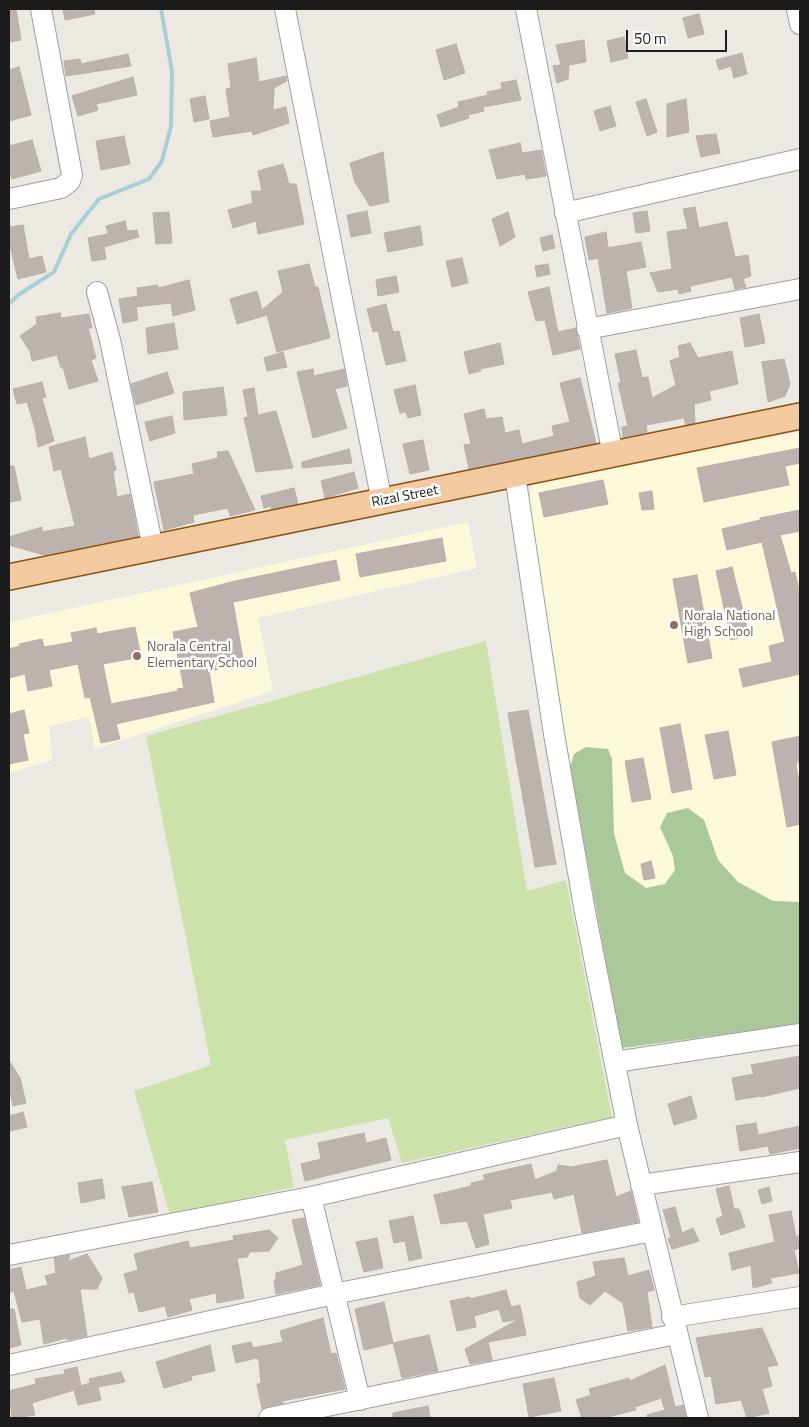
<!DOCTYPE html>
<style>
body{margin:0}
#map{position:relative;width:809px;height:1427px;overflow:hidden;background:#ece8e2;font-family:"Titillium Web",sans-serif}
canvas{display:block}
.frame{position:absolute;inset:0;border:10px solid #1b1b1b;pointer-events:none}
.scale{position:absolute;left:626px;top:30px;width:101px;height:22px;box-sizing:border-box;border:2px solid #1b1b1b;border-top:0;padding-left:6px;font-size:15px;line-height:18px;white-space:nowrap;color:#1b1b1b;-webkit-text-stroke:4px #fff;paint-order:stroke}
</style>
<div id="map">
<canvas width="809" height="1427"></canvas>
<div class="frame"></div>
<div class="scale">50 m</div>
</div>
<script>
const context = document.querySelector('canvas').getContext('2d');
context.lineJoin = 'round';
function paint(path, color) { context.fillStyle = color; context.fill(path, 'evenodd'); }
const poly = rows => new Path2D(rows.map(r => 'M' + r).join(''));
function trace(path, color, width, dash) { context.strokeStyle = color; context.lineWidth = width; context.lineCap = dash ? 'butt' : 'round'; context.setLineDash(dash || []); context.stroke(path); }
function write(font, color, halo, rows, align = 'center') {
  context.font = font + ' "Titillium Web",sans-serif'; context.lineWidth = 5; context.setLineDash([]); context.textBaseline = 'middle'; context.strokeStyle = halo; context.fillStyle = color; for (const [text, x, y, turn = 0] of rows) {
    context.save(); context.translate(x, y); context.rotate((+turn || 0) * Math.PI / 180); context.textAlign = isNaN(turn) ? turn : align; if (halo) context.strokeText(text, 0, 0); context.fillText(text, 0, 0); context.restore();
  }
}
paint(poly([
 [800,432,800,902,773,901,738,882,718,860,704,820,660,827,673,856,675,870,665,884,646,888,625,873,614,834,612,806,574,754,570,768,529,503,533,479],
 [468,522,477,568,258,618,273,691,95,749,89,717,49,726,52,760,9,773,9,622]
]), '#fcf9db');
paint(poly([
 [486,641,527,891,566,880,612,1117,402,1163,388,1118,285,1140,294,1187,170,1215,134,1091,211,1065,146,736]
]), '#cbe3ab');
paint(poly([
 [586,747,608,749,612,759,614,834,625,873,646,888,665,884,675,870,673,856,660,827,667,813,688,808,704,820,718,860,738,882,773,901,800,902,800,1024,622,1048,570,768,574,754]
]), '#abc89a');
trace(poly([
 [9,304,18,295,54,272,71,234,99,199,149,179,162,161,171,126,172,71,161,9]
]), '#a6cfd6', 4);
const building = poly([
 [9,9,16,9,21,40,9,42,9,9],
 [63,9,94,9,95,14,65,20,63,9],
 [699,14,704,34,688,38,683,18,699,14],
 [624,37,628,58,611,62,607,41,624,37],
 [584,40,586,62,569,65,568,79,557,83,553,66,561,65,556,45,584,40],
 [456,44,465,73,444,80,436,50,456,44],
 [742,53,747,74,734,78,731,66,719,70,716,60,742,53],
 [128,54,131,66,66,76,64,61,80,59,81,64,128,54],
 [256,58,259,82,286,76,287,81,274,88,273,110,286,107,289,123,253,135,252,131,213,137,210,121,230,117,226,89,231,88,228,64,256,58],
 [19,67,31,115,9,121,9,70,19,67],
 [133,77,137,95,96,104,98,110,78,116,72,96,133,77],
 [516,80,521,100,483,107,484,111,468,115,469,118,441,127,437,115,459,107,458,102,488,95,487,92,502,89,501,83,516,80],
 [205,96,209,119,194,122,190,99,205,96],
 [646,99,657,132,647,136,636,102,646,99],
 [686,99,689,132,667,137,667,104,686,99],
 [610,106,616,126,600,131,594,111,610,106],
 [716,134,720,153,701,157,696,136,716,134],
 [124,136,130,164,101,170,96,141,124,136],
 [32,140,41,171,12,179,9,167,9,146,32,140],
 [520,143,522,153,541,150,546,176,526,179,525,174,497,179,489,150,520,143],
 [383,152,389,202,370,206,355,182,350,163,383,152],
 [283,164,289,184,296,184,304,224,258,234,256,221,233,228,228,210,253,203,251,191,262,191,258,171,283,164],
 [695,207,699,228,727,222,735,257,748,255,751,276,743,279,746,287,735,289,732,277,690,286,691,291,679,294,678,289,658,292,650,273,672,269,667,232,688,229,683,209,695,207],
 [367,211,371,233,351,237,347,215,367,211],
 [647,211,650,231,636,233,633,213,647,211],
 [169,212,172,243,156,244,153,213,169,212],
 [508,212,515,237,500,246,492,219,508,212],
 [125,221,127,231,137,230,139,237,104,247,106,259,92,261,88,238,108,234,106,226,125,221],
 [23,225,29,259,42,256,46,272,18,279,9,242,9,227,23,225],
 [420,226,423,245,388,252,384,233,420,226],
 [606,232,608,248,641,242,646,267,626,271,632,308,607,313,598,258,589,260,585,237,606,232],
 [552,235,555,248,543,251,540,238,552,235],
 [462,258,468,283,452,287,446,261,462,258],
 [309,264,315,287,318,287,330,338,277,352,267,315,237,324,230,299,257,291,262,310,283,292,278,271,309,264],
 [548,264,550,274,537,277,535,266,548,264],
 [396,276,399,292,378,296,376,280,396,276],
 [189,280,195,310,173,316,171,303,136,307,138,320,123,323,119,299,138,296,137,288,158,285,158,288,189,280],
 [549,287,558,332,576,328,580,349,553,355,545,320,536,321,528,292,549,287],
 [386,304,393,332,399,331,406,361,386,365,378,331,373,332,367,309,386,304],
 [60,313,61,318,89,314,92,328,88,328,96,358,91,360,98,381,69,389,63,367,61,368,57,355,32,361,30,351,20,336,37,324,36,317,60,313],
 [759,314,765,343,745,347,740,318,759,314],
 [174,323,178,349,148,354,146,328,174,323],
 [500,343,504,364,480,369,481,371,469,374,464,352,500,343],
 [690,343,698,358,732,351,738,384,709,391,711,400,694,404,695,423,686,425,684,418,646,425,647,432,623,437,622,427,628,426,618,383,621,383,615,354,636,350,642,378,648,377,652,398,676,385,670,361,680,357,678,346,690,343],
 [283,352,287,367,267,371,264,358,283,352],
 [784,359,790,384,785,396,768,402,762,362,784,359],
 [313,369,314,376,344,369,347,386,335,389,347,428,313,438,297,372,313,369],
 [167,372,174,393,136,405,131,384,167,372],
 [580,378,596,443,469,469,464,445,471,444,464,414,484,409,486,419,502,417,505,433,519,430,522,444,554,436,552,426,570,422,560,383,580,378],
 [42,382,46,397,42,398,54,441,38,447,35,428,27,402,17,404,13,389,42,382],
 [415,385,421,415,408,418,406,412,400,413,394,390,415,385],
 [223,387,227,415,184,420,183,392,223,387],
 [254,388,258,415,276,411,293,468,256,472,244,418,248,417,243,390,254,388],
 [172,416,175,433,150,441,145,422,172,416],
 [85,437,89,459,112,452,116,470,113,471,117,497,130,494,138,536,44,555,9,545,9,537,42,527,42,532,75,526,61,469,54,471,49,447,85,437],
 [423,440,429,470,410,474,403,444,423,440],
 [800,448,800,463,785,466,789,485,704,502,697,468,800,448],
 [349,449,352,463,302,468,302,462,349,449],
 [228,451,255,510,230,516,228,508,193,515,194,522,164,530,154,482,194,474,192,464,218,458,217,452,228,451],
 [9,466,14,466,21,500,9,502,9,466],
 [354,472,358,488,325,498,321,481,354,472],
 [603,480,608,504,544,517,539,493,603,480],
 [294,488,298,504,271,509,271,506,264,508,261,496,294,488],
 [652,491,654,509,642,510,639,493,652,491],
 [800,510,800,531,780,535,791,573,795,572,800,595,800,674,743,687,739,669,772,662,769,646,785,642,762,542,727,550,722,529,760,520,760,518,800,510],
 [442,538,446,561,360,577,356,554,442,538],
 [336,560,340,580,233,602,244,664,209,671,214,702,116,724,120,739,101,743,90,697,85,698,78,664,49,670,52,686,28,691,25,674,9,678,9,649,20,646,19,644,42,639,44,647,73,642,71,633,96,628,97,634,135,627,141,657,103,664,111,704,178,691,177,689,184,688,173,632,198,627,190,593,231,582,336,560],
 [732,567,749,635,731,640,716,571,732,567],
 [697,575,712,658,688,663,673,579,697,575],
 [24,710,29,733,23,734,28,760,9,764,9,714,24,710],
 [528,710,556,864,535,867,508,713,528,710],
 [680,724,692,789,672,793,660,728,680,724],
 [728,731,736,775,714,779,705,735,728,731],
 [800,736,800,762,797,762,796,766,800,786,800,824,787,827,772,742,800,736],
 [643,758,651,799,632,802,625,761,643,758],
 [651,861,655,878,644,880,641,864,651,861],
 [800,1056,800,1088,761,1097,761,1096,736,1100,732,1078,754,1074,751,1065,800,1056],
 [9,1060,20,1078,26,1103,13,1106,9,1086,9,1060],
 [691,1096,697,1118,674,1125,668,1104,691,1096],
 [23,1112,27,1127,10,1131,9,1116,23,1112],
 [756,1123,758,1135,800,1126,800,1148,770,1154,768,1146,740,1151,736,1126,756,1123],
 [364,1133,366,1143,386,1138,391,1160,305,1181,301,1164,321,1159,318,1143,364,1133],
 [607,1160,616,1197,631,1191,638,1222,582,1233,574,1194,554,1199,552,1192,510,1200,512,1208,483,1214,489,1244,476,1248,467,1221,441,1224,434,1195,471,1186,471,1183,485,1180,483,1175,531,1164,535,1180,557,1171,558,1165,571,1167,607,1160],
 [102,1179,105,1198,81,1203,78,1183,102,1179],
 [152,1182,158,1212,129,1217,122,1187,152,1182],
 [729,1186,734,1209,739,1209,745,1227,721,1235,716,1219,723,1216,716,1189,729,1186],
 [769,1187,772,1201,762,1204,758,1190,769,1187],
 [675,1207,682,1233,693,1228,699,1241,672,1249,668,1239,671,1238,663,1210,675,1207],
 [791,1211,796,1237,800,1235,800,1248,794,1250,799,1273,770,1278,772,1283,753,1288,751,1265,732,1270,729,1253,775,1242,769,1215,791,1211],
 [413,1216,422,1258,409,1261,405,1241,394,1243,389,1221,413,1216],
 [304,1218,320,1285,276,1294,274,1280,276,1279,276,1273,303,1265,292,1220,304,1218],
 [269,1230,278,1238,269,1251,250,1252,247,1257,237,1258,244,1298,217,1303,216,1293,189,1299,192,1310,168,1317,165,1306,139,1312,134,1292,129,1293,124,1274,138,1270,134,1254,188,1241,190,1248,234,1240,233,1236,269,1230],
 [377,1238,383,1268,364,1272,356,1242,377,1238],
 [87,1254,102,1278,97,1289,80,1289,87,1336,67,1340,67,1338,44,1344,40,1319,22,1322,14,1291,9,1293,9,1270,21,1267,26,1290,48,1285,45,1276,56,1273,54,1258,70,1255,68,1261,87,1254],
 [624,1258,628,1276,649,1270,654,1290,647,1292,652,1327,628,1331,623,1303,605,1291,590,1305,580,1298,577,1282,596,1276,593,1262,624,1258],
 [506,1290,511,1307,520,1305,526,1335,488,1342,492,1360,470,1364,465,1349,519,1319,503,1322,499,1309,474,1316,476,1327,457,1331,450,1301,470,1297,470,1299,506,1290],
 [384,1302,393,1343,364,1350,355,1309,384,1302],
 [9,1309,14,1309,21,1345,9,1348,9,1309],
 [323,1318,331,1354,336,1353,345,1389,282,1401,283,1403,262,1409,257,1384,261,1383,259,1361,257,1358,236,1363,232,1346,251,1342,253,1348,283,1342,280,1331,323,1318],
 [762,1328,778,1365,767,1367,772,1386,762,1389,769,1413,747,1418,741,1400,716,1404,711,1376,705,1377,696,1338,762,1328],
 [429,1335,438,1371,402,1378,393,1343,429,1335],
 [210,1345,215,1371,191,1376,192,1380,164,1388,156,1362,210,1345],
 [665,1365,675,1407,683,1405,686,1418,647,1418,647,1415,665,1410,661,1398,635,1407,636,1410,603,1418,582,1418,576,1400,591,1395,589,1389,629,1378,630,1381,665,1365],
 [77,1367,81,1386,90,1383,89,1379,121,1372,125,1382,98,1387,101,1400,78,1405,74,1390,32,1403,35,1415,12,1418,9,1391,36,1384,35,1379,65,1374,64,1370,77,1367],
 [554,1378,561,1411,529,1417,523,1384,554,1378],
 [428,1406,430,1418,393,1418,393,1413,428,1406]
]);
paint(building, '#bcb3af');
trace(building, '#bcaea6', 1);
const minor = poly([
 [285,9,382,502],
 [526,9,613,455],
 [797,9,800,24],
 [9,199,61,188,70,181,72,175,41,9],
 [565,213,800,159],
 [97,292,110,340,153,548],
 [587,329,800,289],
 [515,475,554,734,585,912,627,1125,698,1418],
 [615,1062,800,1034],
 [641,1185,800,1162],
 [311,1197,360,1400],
 [9,1255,311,1197,627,1125],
 [672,1317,800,1297],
 [9,1365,334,1294,652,1231],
 [269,1418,676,1334]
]);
const major = poly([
 [9,577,800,416]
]);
trace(minor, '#9f9f9f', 22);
trace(major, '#86550d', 28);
trace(minor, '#fff', 20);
trace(major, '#f3c9a0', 25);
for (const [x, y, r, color] of [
 [674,625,5,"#8d6e63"],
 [137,656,5,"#8d6e63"]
]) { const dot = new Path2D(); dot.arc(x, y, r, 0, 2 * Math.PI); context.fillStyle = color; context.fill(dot); trace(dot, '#fff', 2); }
write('14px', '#1b1b1b', '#fff', [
 ["Rizal Street",405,497,-11]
]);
write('14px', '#785e54', '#fff', [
 ["Norala National",684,617],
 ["High School",684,633],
 ["Norala Central",147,648],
 ["Elementary School",147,664]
], 'left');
</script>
